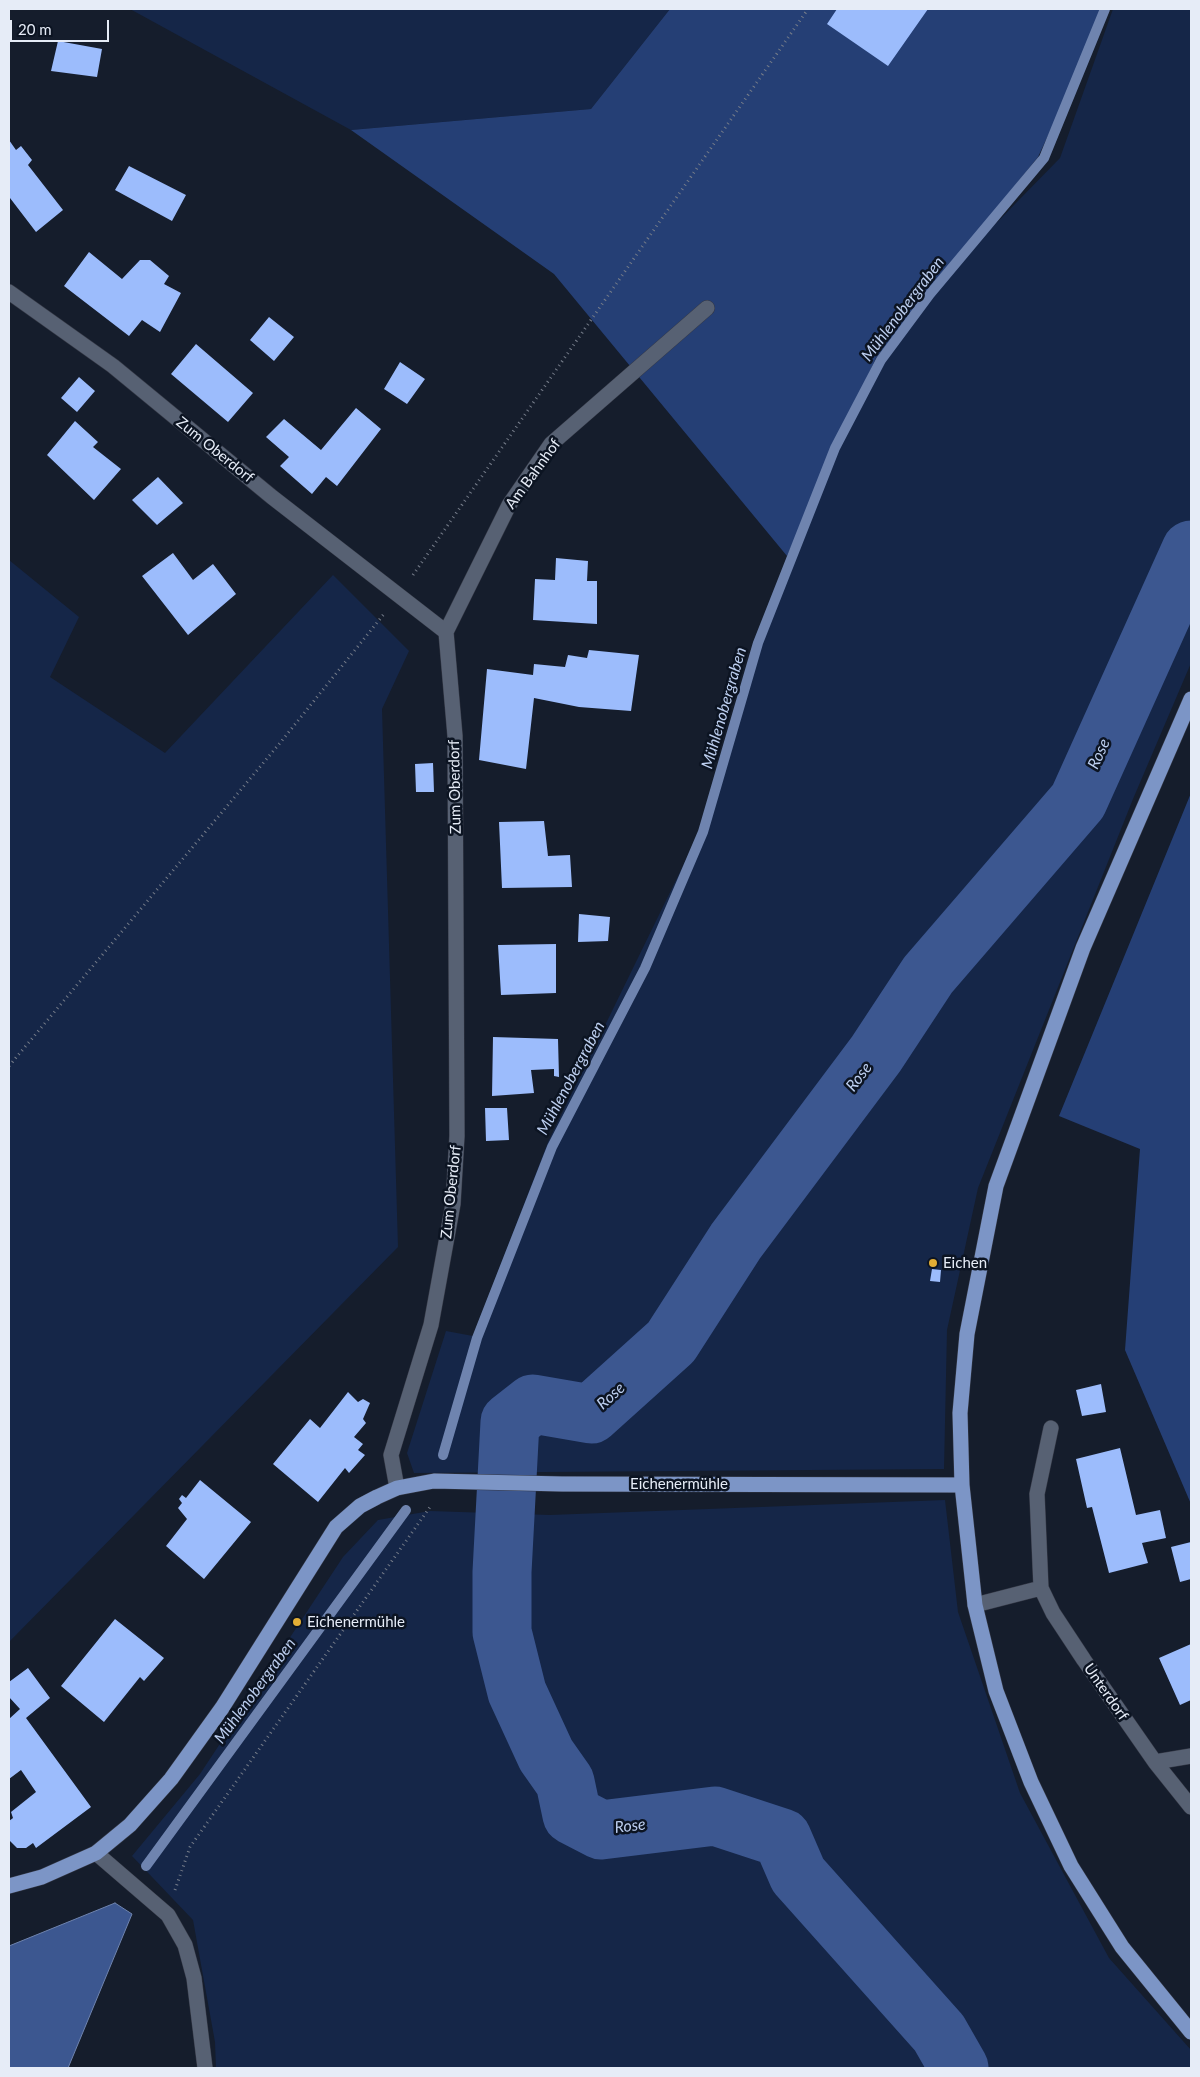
<!DOCTYPE html>
<meta charset="utf-8">
<style>
body{margin:0}
#map{position:relative;width:1200px;height:2077px;overflow:hidden;background:#151d2c;font-family:Lato,sans-serif}
canvas{display:block}
.frame{position:absolute;inset:0;border:10px solid #e6ecf7;pointer-events:none}
.scale{position:absolute;left:10px;top:20px;width:99px;height:22px;box-sizing:border-box;border:2px solid #e6ecf7;border-top:0;padding-left:6px;font-size:15px;line-height:18px;white-space:nowrap;color:#e6ecf7;-webkit-text-stroke:4px #0c1422;paint-order:stroke}
</style>
<div id="map">
<canvas width="1200" height="2077"></canvas>
<div class="frame"></div>
<div class="scale">20 m</div>
</div>
<script>
const context = document.querySelector('canvas').getContext('2d');
context.lineJoin = 'round';
function paint(path, color) { context.fillStyle = color; context.fill(path, 'evenodd'); }
const poly = rows => new Path2D(rows.map(r => 'M' + r).join(''));
function trace(path, color, width, dash) { context.strokeStyle = color; context.lineWidth = width; context.lineCap = dash ? 'butt' : 'round'; context.setLineDash(dash || []); context.stroke(path); }
function write(font, color, halo, rows, align = 'center') {
  context.font = font + ' Lato,sans-serif'; context.lineWidth = 5; context.setLineDash([]); context.textBaseline = 'middle'; context.strokeStyle = halo; context.fillStyle = color; for (const [text, x, y, turn = 0] of rows) {
    context.save(); context.translate(x, y); context.rotate((+turn || 0) * Math.PI / 180); context.textAlign = isNaN(turn) ? turn : align; if (halo) context.strokeText(text, 0, 0); context.fillText(text, 0, 0); context.restore();
  }
}
paint(poly([
 [130,9,670,9,591,109,351,130],
 [1113,9,1191,9,1191,663,1133,799,978,1188,947,1330,944,1469,414,1473,407,1453,446,1331,473,1336,548,1142,700,831,787,556,876,358,924,297,1060,158],
 [9,560,79,617,50,677,165,753,333,575,409,651,382,709,398,1247,9,1642],
 [945,1500,958,1612,1020,1793,1109,1958,1191,2050,1191,2068,216,2068,215,2042,193,1920,132,1856,200,1774,343,1557,378,1520,430,1511,550,1515]
]), '#152648');
paint(poly([
 [670,9,1107,9,1038,157,876,358,787,556,554,274,351,130,591,109],
 [1191,793,1191,1504,1125,1350,1140,1149,1059,1116]
]), '#253f75');
const water = poly([
 [115,1903,132,1914,68,2068,9,2068,9,1946,115,1903]
]);
paint(water, '#3c5790');
trace(water, '#6f84af', 1);
trace(poly([
 [443,1455,477,1338,552,1147,645,968,703,832,758,643,835,448,881,360,930,294,1044,158,1105,9],
 [146,1866,406,1510]
]), '#6f84af', 10);
trace(poly([
 [959,2068,939,2033,798,1875,782,1838,715,1816,601,1830,572,1815,565,1782,546,1755,517,1692,502,1632,502,1572,510,1422,533,1404,591,1414,671,1342,736,1241,876,1054,928,975,1078,801,1191,550]
]), '#3c5790', 59);
paint(poly([
 [837,9,928,9,888,66,827,24],
 [58,41,102,49,97,77,51,71],
 [9,140,16,150,21,146,32,160,28,165,63,210,36,232,10,198,9,199],
 [129,166,186,195,172,221,115,190],
 [89,252,122,279,140,260,150,260,169,276,164,284,181,293,160,332,142,320,129,336,64,286],
 [269,317,294,337,274,361,250,340],
 [196,344,253,393,228,422,171,374],
 [400,362,425,379,407,404,384,389],
 [79,377,95,391,77,412,61,398],
 [356,408,381,429,337,486,326,477,312,494,280,466,289,457,266,437,284,419,321,450],
 [75,421,98,442,93,447,121,469,94,500,47,455],
 [158,477,183,503,157,525,132,500],
 [173,553,193,580,213,564,236,594,188,635,142,576],
 [556,558,588,561,587,581,597,581,597,624,533,620,535,579,555,580],
 [589,650,639,655,631,711,579,707,534,698,526,769,479,760,487,669,533,675,534,664,565,667,568,655,587,658],
 [433,763,434,792,416,792,415,764],
 [544,821,548,856,570,855,572,887,502,888,499,822],
 [579,914,610,917,608,941,578,942],
 [556,944,556,993,501,995,498,945],
 [493,1037,558,1039,559,1077,554,1076,554,1069,531,1070,534,1093,492,1096],
 [485,1108,507,1108,509,1140,486,1141],
 [932,1269,941,1270,940,1282,930,1281],
 [1101,1384,1106,1412,1082,1416,1076,1390],
 [348,1392,358,1402,363,1399,370,1403,363,1419,366,1423,354,1437,363,1444,358,1450,365,1455,349,1473,345,1468,318,1502,273,1464,310,1419,320,1428],
 [1120,1448,1136,1515,1160,1510,1166,1538,1142,1543,1148,1563,1109,1573,1092,1507,1087,1508,1076,1459],
 [200,1480,251,1522,204,1579,166,1546,187,1519,178,1508,182,1503,179,1499,182,1495,186,1498],
 [1191,1542,1191,1579,1180,1582,1171,1547],
 [115,1619,164,1658,144,1681,140,1677,104,1722,61,1686],
 [1191,1644,1191,1700,1180,1705,1159,1658],
 [28,1668,50,1698,26,1718,91,1807,36,1848,33,1843,26,1848,17,1848,9,1840,9,1821,13,1818,11,1812,36,1792,21,1770,9,1779,9,1719,20,1709,9,1697,9,1682]
]), '#9cbcfc');
const minor = poly([
 [9,292,113,366,272,497,446,632,455,736,457,1136,453,1204,431,1325,391,1455,397,1488],
 [446,632,509,505,551,444,707,308],
 [1051,1428,1037,1494,1041,1588,1053,1613,1084,1660,1155,1762,1191,1756],
 [975,1605,1041,1588],
 [1155,1762,1191,1807],
 [96,1853,168,1915,185,1945,194,1978,205,2068]
]);
const major = poly([
 [1191,699,1083,948,996,1186,967,1334,960,1413,962,1485,975,1605,996,1691,1031,1782,1071,1866,1122,1947,1191,2032],
 [9,1886,42,1877,96,1853,130,1825,171,1779,222,1708,336,1527,360,1506,377,1497,397,1488,434,1481,562,1484,962,1485]
]);
trace(minor, '#353946', 16);
trace(major, '#353946', 16);
trace(poly([
 [413,575,808,9],
 [9,1066,280,743,384,614],
 [175,1890,190,1847,430,1507]
]), '#757c89', 3, [1, 4]);
trace(minor, '#576173', 15);
trace(major, '#7c95c6', 15);
for (const [x, y, r, color] of [
 [933,1263,5,"#e3ae35"],
 [297,1622,5,"#e3ae35"]
]) { const dot = new Path2D(); dot.arc(x, y, r, 0, 2 * Math.PI); context.fillStyle = color; context.fill(dot); trace(dot, '#0c1422', 2); }
write('15px', '#e6ecf7', '#0c1422', [
 ["Zum Oberdorf",215,450,39],
 ["Am Bahnhof",533,474,-54],
 ["Zum Oberdorf",455,787,-91],
 ["Zum Oberdorf",451,1192,-84],
 ["Eichenermühle",679,1484],
 ["Unterdorf",1106,1692,55]
]);
write('15px', '#e6ecf7', '#0c1422', [
 ["Eichen",943,1263],
 ["Eichenermühle",307,1622]
], 'left');
write('italic 16px', '#bcceef', '#0c1422', [
 ["Mühlenobergraben",903,309,-53],
 ["Mühlenobergraben",724,708,-74],
 ["Rose",1099,754,-66],
 ["Rose",859,1077,-53],
 ["Mühlenobergraben",571,1078,-62],
 ["Rose",611,1396,-42],
 ["Mühlenobergraben",255,1691,-54],
 ["Rose",630,1826,-7]
]);
</script>
